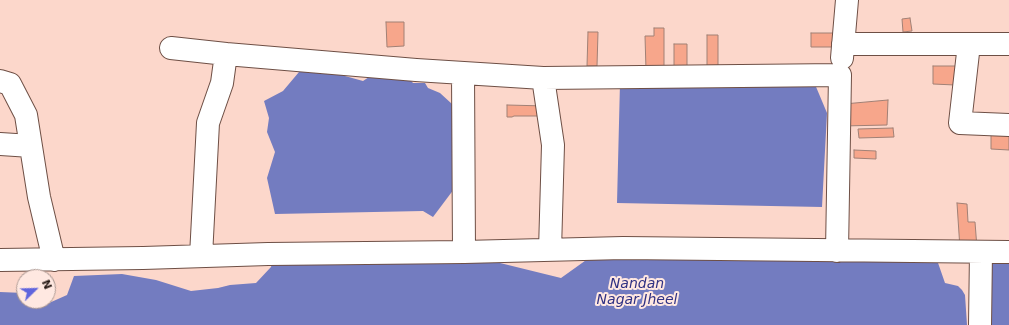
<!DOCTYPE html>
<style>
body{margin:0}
#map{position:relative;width:1009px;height:325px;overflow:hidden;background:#fcd7cb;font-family:"DejaVu Sans",sans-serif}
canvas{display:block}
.north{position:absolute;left:16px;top:269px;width:40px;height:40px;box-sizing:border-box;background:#ffe8e1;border:1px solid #a8958f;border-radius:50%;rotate:67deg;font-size:11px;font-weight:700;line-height:16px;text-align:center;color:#251814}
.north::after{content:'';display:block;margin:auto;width:14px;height:18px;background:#6065dd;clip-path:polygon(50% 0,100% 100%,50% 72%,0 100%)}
</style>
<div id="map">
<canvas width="1009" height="325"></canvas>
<div class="north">N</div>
</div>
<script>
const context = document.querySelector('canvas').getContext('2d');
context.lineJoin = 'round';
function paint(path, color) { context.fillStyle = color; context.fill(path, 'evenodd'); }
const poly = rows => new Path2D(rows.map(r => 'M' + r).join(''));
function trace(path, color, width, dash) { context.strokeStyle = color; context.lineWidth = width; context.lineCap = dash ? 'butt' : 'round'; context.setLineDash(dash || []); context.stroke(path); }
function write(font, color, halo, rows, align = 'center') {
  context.font = font + ' "DejaVu Sans",sans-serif'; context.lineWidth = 4; context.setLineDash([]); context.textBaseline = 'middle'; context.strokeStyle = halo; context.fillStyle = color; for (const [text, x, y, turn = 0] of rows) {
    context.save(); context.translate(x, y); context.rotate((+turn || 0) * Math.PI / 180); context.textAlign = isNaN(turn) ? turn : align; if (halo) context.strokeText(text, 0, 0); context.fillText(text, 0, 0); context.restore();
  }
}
paint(poly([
 [345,67,345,76,363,81,378,71,406,75,413,83,425,83,428,88,440,93,452,104,454,189,433,217,423,211,275,214,267,178,275,152,267,132,269,118,264,101,283,91,299,72,319,68],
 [814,82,827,113,822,207,617,203,620,83],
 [589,258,937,260,945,283,958,286,962,290,965,295,967,325,0,325,0,292,24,293,24,301,46,301,49,303,67,295,74,276,122,274,156,280,191,291,218,288,230,285,256,283,271,267,272,263,314,262,500,263,561,278],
 [1009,261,1009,325,984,325,988,263]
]), '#737cc0');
const building = poly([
 [910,18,912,31,903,32,902,19,910,18],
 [386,22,404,22,404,46,387,47,386,22],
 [654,28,664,28,664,70,646,70,645,36,654,36,654,28],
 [588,32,598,32,597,66,587,66,588,32],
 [811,33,835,33,835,47,811,47,811,33],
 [707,35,718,35,718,67,707,67,707,35],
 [674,44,687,44,687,72,674,72,674,44],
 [933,66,956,66,955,85,933,84,933,66],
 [888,100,887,125,842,126,844,104,888,100],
 [507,105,546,106,546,116,514,116,512,117,507,117,507,105],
 [893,128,894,137,859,138,858,129,893,128],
 [991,132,1009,132,1009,150,991,149,991,132],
 [854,150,876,151,876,159,854,158,854,150],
 [957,203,967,204,968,222,975,222,977,248,960,249,957,203]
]);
paint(building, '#f7a68b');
trace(building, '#a18075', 1);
const minor = poly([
 [843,44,1009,44],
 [969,44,960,123,1009,125],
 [171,48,226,54,222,83,208,123,201,256],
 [226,54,416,70,543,78,840,75,837,251],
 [842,58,847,0],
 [463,73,464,252],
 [543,78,553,145,550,250],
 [0,81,10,84,26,115,39,197,54,260],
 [0,144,31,146],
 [0,260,143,258,268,254,464,252,623,248,1009,252],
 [980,325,981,252]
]);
trace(minor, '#6e4f45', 24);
trace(minor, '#fff', 22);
write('italic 14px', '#303183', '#ffe8e1', [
 ["Nandan",637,284],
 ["Nagar Jheel",637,300]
]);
</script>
